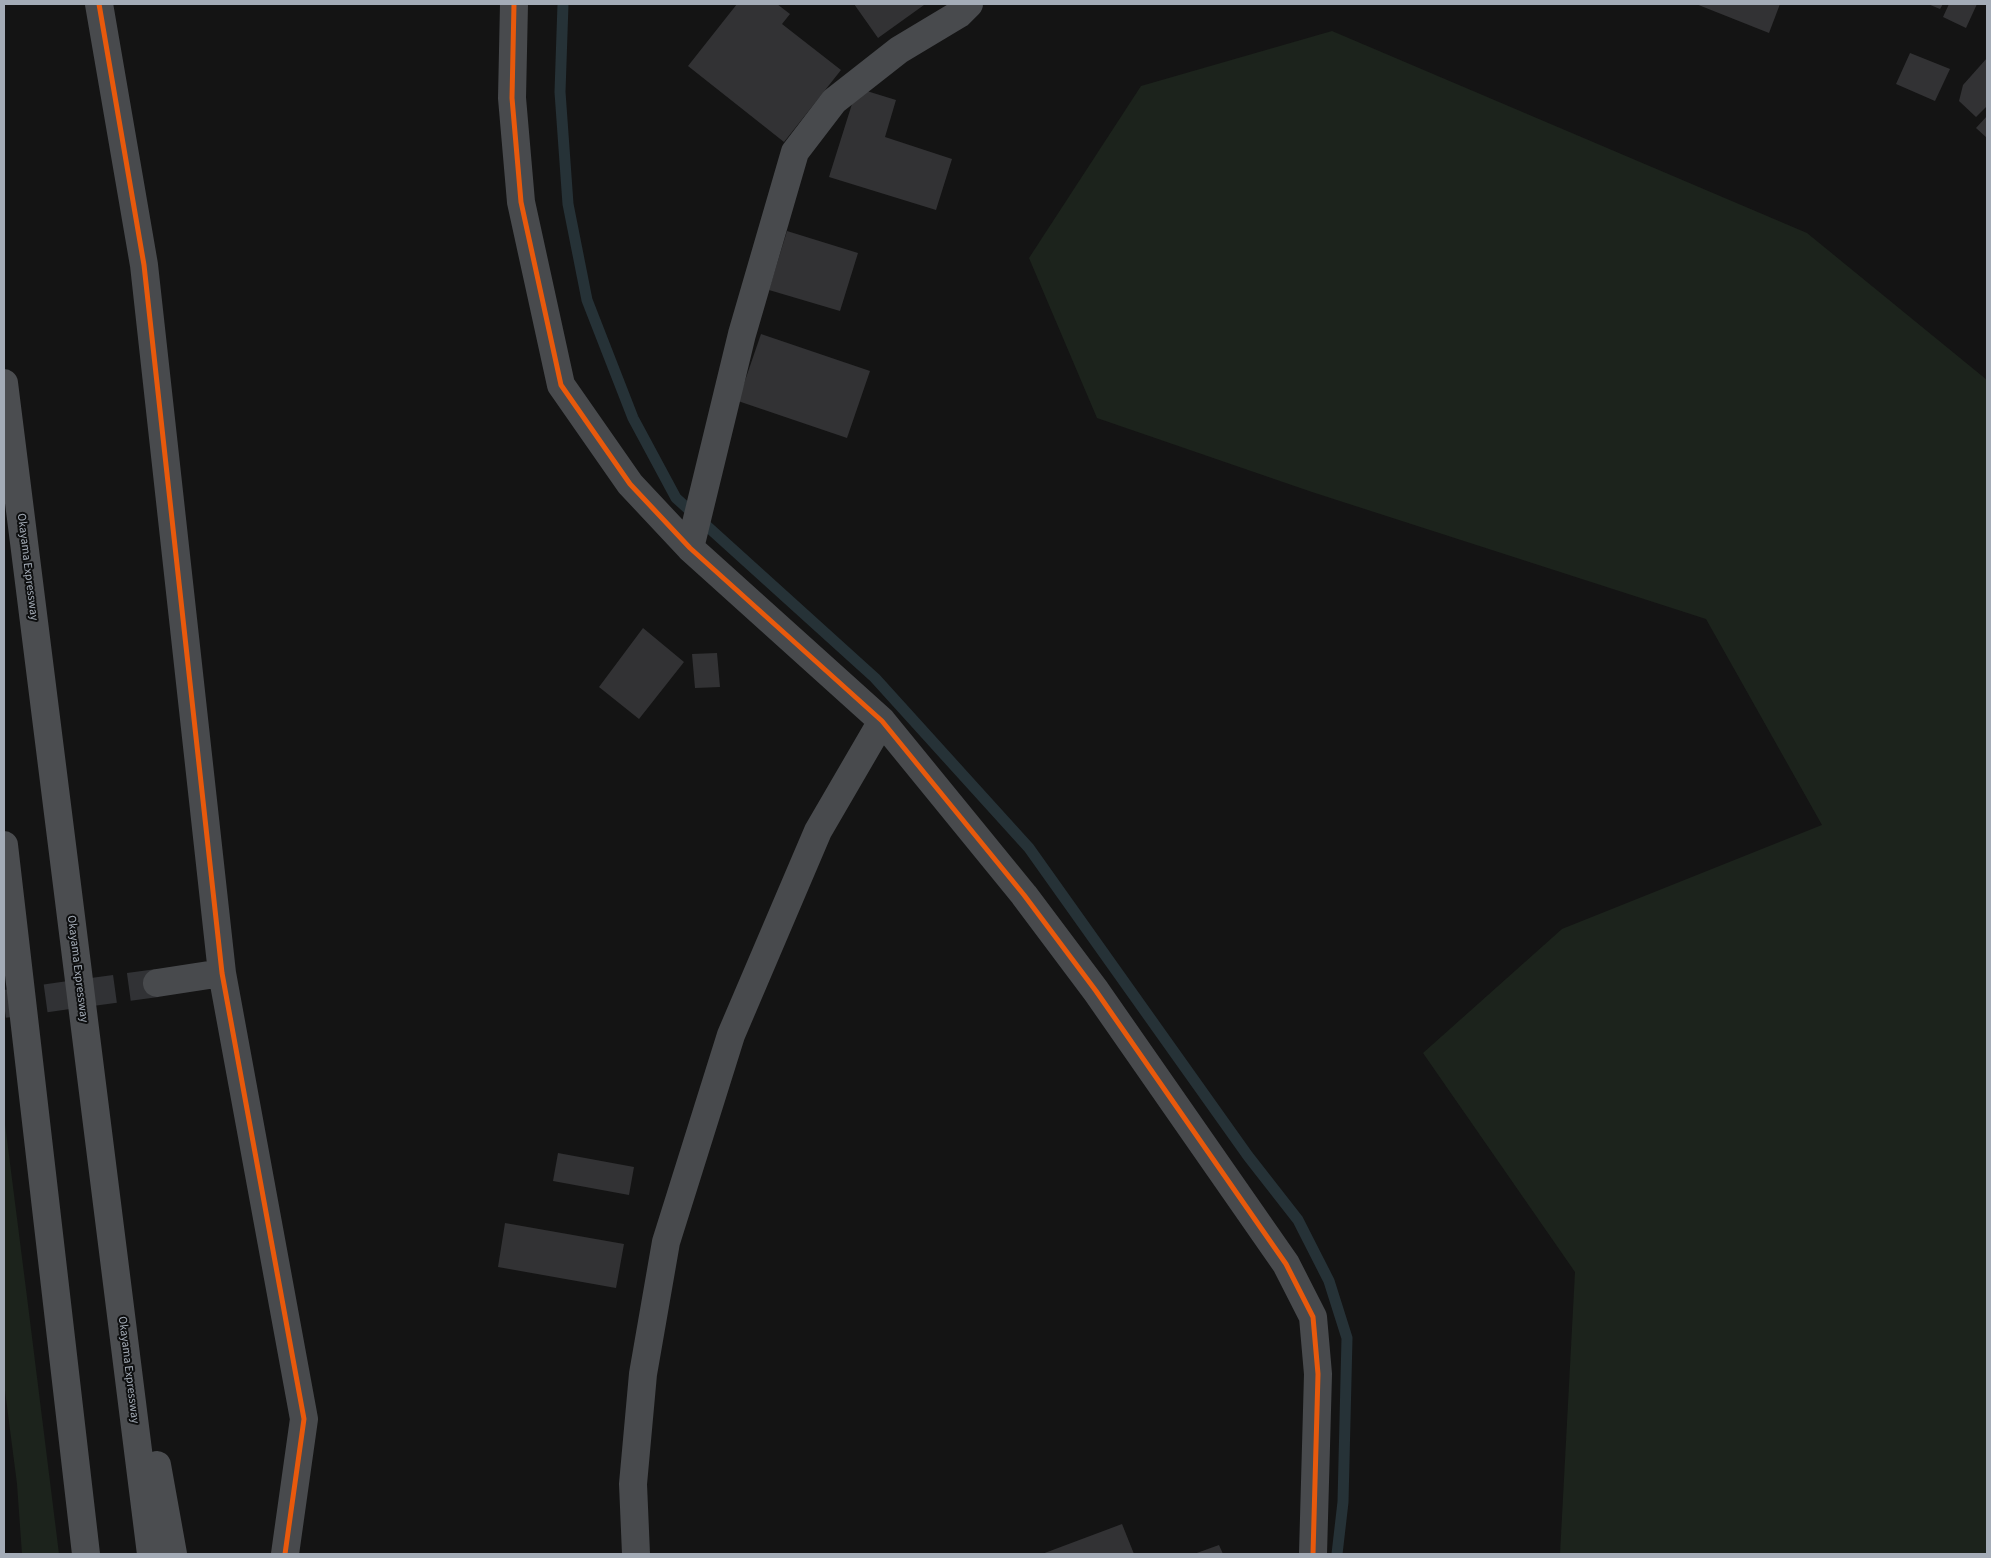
<!DOCTYPE html>
<style>
body{margin:0}
#map{position:relative;width:1991px;height:1558px;overflow:hidden;background:#141414;font-family:"Source Sans 3",sans-serif}
canvas{display:block}
.frame{position:absolute;inset:0;border:5px solid #a4acb7;pointer-events:none}
</style>
<div id="map">
<canvas width="1991" height="1558"></canvas>
<div class="frame"></div>
</div>
<script>
const context = document.querySelector('canvas').getContext('2d');
context.lineJoin = 'round';
function paint(path, color) { context.fillStyle = color; context.fill(path, 'evenodd'); }
const poly = rows => new Path2D(rows.map(r => 'M' + r).join(''));
function trace(path, color, width, dash) { context.strokeStyle = color; context.lineWidth = width; context.lineCap = dash ? 'butt' : 'round'; context.setLineDash(dash || []); context.stroke(path); }
function write(font, color, halo, rows, align = 'center') {
  context.font = font + ' "Source Sans 3",sans-serif'; context.lineWidth = 4; context.setLineDash([]); context.textBaseline = 'middle'; context.strokeStyle = halo; context.fillStyle = color; for (const [text, x, y, turn = 0] of rows) {
    context.save(); context.translate(x, y); context.rotate((+turn || 0) * Math.PI / 180); context.textAlign = isNaN(turn) ? turn : align; if (halo) context.strokeText(text, 0, 0); context.fillText(text, 0, 0); context.restore();
  }
}
paint(poly([
 [1332,31,1807,233,1987,380,1987,1554,1560,1554,1575,1272,1423,1053,1562,929,1822,825,1706,619,1312,492,1097,418,1029,258,1141,86],
 [4,1116,28,1305,59,1554,22,1554,17,1484,4,1383]
]), '#1c231c');
trace(poly([
 [563,4,560,92,568,204,587,300,633,418,676,498,875,678,1029,848,1248,1156,1298,1220,1329,1281,1347,1338,1343,1502,1337,1554]
]), '#263237', 11);
paint(poly([
 [737,4,777,4,790,14,782,24,841,70,784,142,688,66],
 [854,4,922,4,924,5,878,38],
 [1696,4,1780,4,1769,33],
 [1928,4,1943,4,1940,9],
 [1949,4,1977,4,1966,28,1943,17],
 [1910,53,1950,69,1935,101,1896,84],
 [1987,58,1987,106,1976,117,1959,101,1963,85],
 [857,88,896,100,885,137,952,159,936,210,829,177],
 [1987,116,1987,138,1976,128],
 [787,231,858,253,840,311,769,290],
 [761,334,870,371,847,438,738,401],
 [643,628,684,662,639,719,599,687],
 [717,653,720,687,695,688,692,654],
 [558,1153,634,1167,629,1195,553,1181],
 [505,1223,624,1244,616,1288,498,1267],
 [1122,1524,1134,1554,1042,1554],
 [1219,1545,1223,1554,1194,1554]
]), '#323234');
trace(poly([
 [4,1004,157,983]
]), '#313235', 28, [28, 14]);
trace(poly([
 [99,4,144,265,222,973,304,1419,285,1554],
 [514,4,512,98,521,202,561,385,630,484,690,548,882,721,1024,895,1096,991,1286,1264,1313,1317,1318,1374,1313,1554],
 [690,548,742,334,795,152,834,101,899,50,959,14,969,4],
 [157,983,222,973],
 [636,1554,633,1484,643,1374,666,1242,731,1035,818,831,882,721]
]), '#484a4d', 28);
trace(poly([
 [4,383,151,1554],
 [4,845,86,1554],
 [157,1465,173,1554]
]), '#4b4d50', 28);
trace(poly([
 [99,4,144,265,222,973,304,1419,285,1554],
 [514,4,512,98,521,202,561,385,630,484,690,548,882,721,1024,895,1096,991,1286,1264,1313,1317,1318,1374,1313,1554]
]), '#e8590c', 5);
write('12px', '#a4acb7', '#0e0f10', [
 ["Okayama Expressway",27,567,83],
 ["Okayama Expressway",77,969,83],
 ["Okayama Expressway",128,1370,83]
]);
</script>
